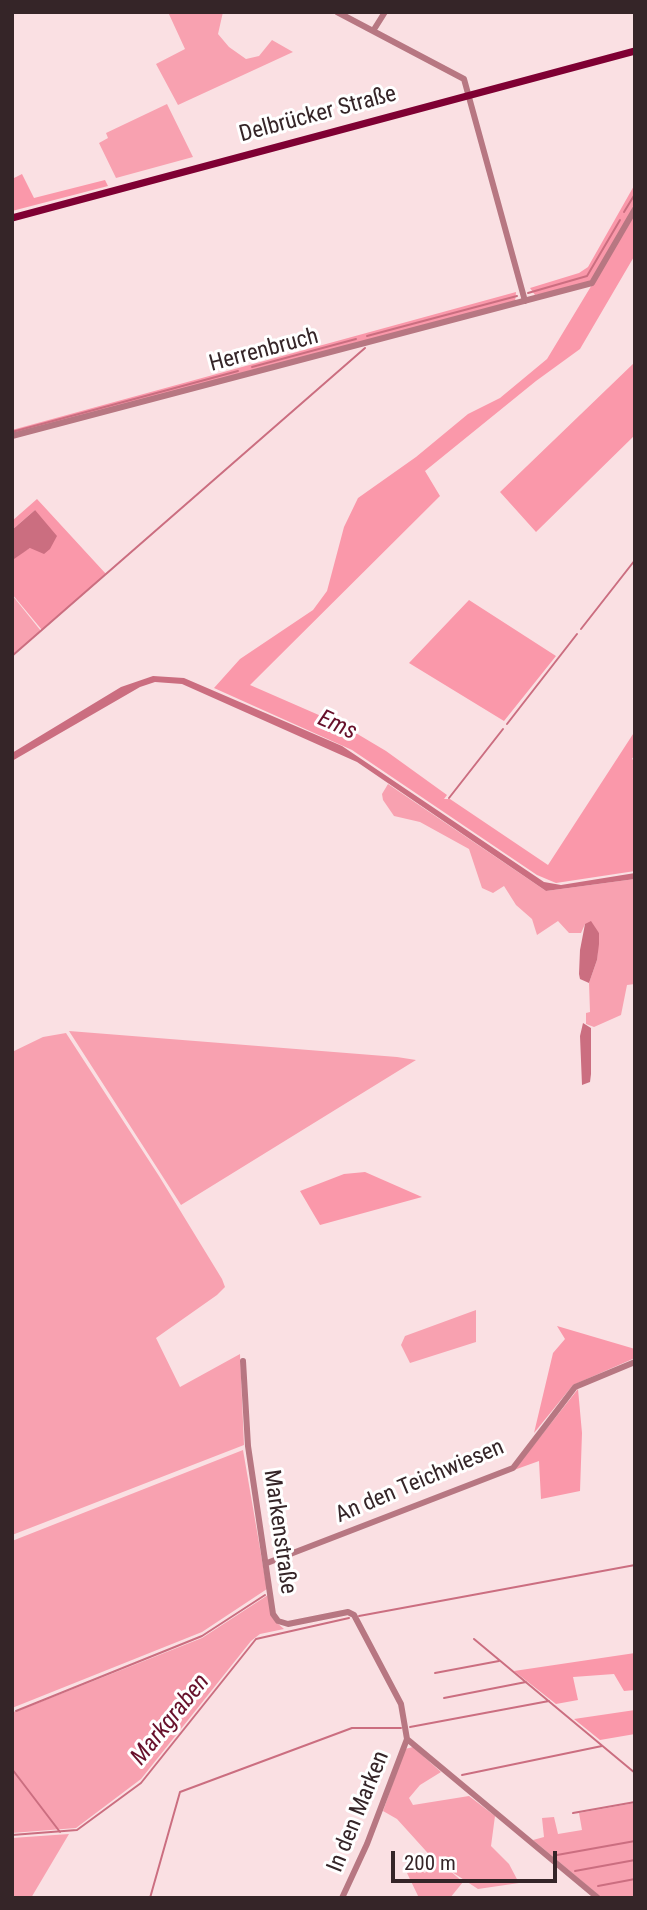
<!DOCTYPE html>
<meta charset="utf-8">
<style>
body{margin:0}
#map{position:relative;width:647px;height:1910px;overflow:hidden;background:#fae0e3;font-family:"Roboto Condensed",sans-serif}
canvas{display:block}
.frame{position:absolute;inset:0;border:14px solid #352528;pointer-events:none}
.scale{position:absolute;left:391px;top:1851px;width:166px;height:32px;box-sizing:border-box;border:4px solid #352528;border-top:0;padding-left:9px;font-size:21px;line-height:24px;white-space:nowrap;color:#352528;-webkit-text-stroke:5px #fff;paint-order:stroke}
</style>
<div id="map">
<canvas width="647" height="1910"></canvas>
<div class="frame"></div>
<div class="scale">200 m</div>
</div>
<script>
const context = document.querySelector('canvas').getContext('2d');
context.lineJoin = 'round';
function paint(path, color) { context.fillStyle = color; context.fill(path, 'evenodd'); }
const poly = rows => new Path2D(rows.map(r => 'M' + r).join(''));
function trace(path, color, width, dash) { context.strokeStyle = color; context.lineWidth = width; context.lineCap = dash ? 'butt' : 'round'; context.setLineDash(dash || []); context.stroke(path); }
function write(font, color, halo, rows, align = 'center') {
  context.font = font + ' "Roboto Condensed",sans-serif'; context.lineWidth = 6; context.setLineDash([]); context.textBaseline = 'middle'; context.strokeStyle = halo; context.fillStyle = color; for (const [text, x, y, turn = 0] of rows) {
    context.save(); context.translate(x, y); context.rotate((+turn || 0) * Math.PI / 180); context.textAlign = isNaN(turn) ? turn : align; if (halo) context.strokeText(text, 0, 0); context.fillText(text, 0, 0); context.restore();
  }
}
paint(poly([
 [168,12,223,12,218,34,229,47,246,59,259,56,272,40,293,52,178,105,156,64,185,49],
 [167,104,193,157,116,178,99,143,108,138,106,133],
 [12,595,41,631,12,656],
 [388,784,546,891,635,879,635,984,627,985,621,1015,594,1027,586,1024,586,1013,590,1012,589,983,597,960,599,933,585,924,581,933,569,933,558,921,537,935,532,919,516,905,504,886,493,893,482,888,469,849,420,822,394,816,383,800,382,794],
 [69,1031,397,1057,416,1060,181,1205],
 [66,1033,159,1176,222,1279,225,1287,217,1295,156,1338,180,1387,240,1354,244,1445,12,1535,12,1052,43,1037],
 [476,1310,476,1342,410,1363,401,1345,405,1336],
 [243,1450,267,1589,202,1632,12,1708,12,1541],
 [268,1595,276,1622,284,1629,260,1634,251,1641,141,1779,76,1828,12,1833,12,1709,15,1712,202,1638],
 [413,1747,441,1772,420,1785,409,1798,413,1805,469,1796,495,1816,491,1846,509,1864,519,1883,478,1889,449,1870,463,1882,450,1898,419,1898,407,1873,418,1869,425,1873,435,1861,397,1819,383,1811,405,1749],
 [635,1803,635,1898,602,1898,533,1840,544,1837,542,1818,554,1817,558,1834,582,1830,579,1813],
 [69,1834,31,1898,12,1898,12,1838]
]), '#f8a1b0');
paint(poly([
 [22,174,34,198,105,180,108,186,12,211,12,179],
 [635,184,635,255,580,349,536,381,425,471,440,496,250,685,344,726,386,751,447,795,444,799,450,799,548,865,635,731,635,754,632,759,635,761,635,871,556,883,537,875,352,750,214,688,240,659,313,610,327,591,344,527,358,498,416,457,468,414,500,398,547,359,593,283,535,295,530,288,579,273,588,267],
 [516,292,515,303,12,435,12,430],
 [635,362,635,435,536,532,500,492],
 [37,499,106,574,42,630,12,594,12,558,30,548,35,510,12,530,12,521],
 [469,600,556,656,504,721,409,663],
 [365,1172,422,1197,320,1225,300,1191,344,1174],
 [557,1326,635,1349,635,1358,573,1385,534,1433,553,1353,565,1339],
 [578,1389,582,1433,580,1491,541,1499,539,1461,514,1470],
 [635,1653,635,1690,624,1691,614,1674,573,1677,578,1700,556,1704,514,1671],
 [635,1710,635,1734,600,1740,574,1719]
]), '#fa98aa');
paint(poly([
 [35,510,57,536,50,549,44,554,30,548,14,559,12,530],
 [153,676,184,678,342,746,544,882,561,885,635,873,635,879,546,891,357,762,182,684,155,682,140,687,12,761,12,753,121,687],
 [591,921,599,933,599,944,597,960,589,983,580,979,579,974,580,950,585,924],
 [583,1023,591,1028,591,1074,590,1082,582,1085,580,1036]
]), '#cb6e80');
trace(poly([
 [624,212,635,194],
 [528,293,587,276,620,220],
 [367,336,517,296],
 [252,367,356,339],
 [12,432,238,371],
 [581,629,635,560],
 [12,656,365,348],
 [507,724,577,634],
 [449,798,503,729],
 [359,1616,635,1565],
 [474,1639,635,1773],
 [435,1673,499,1661],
 [444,1698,526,1682],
 [16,1711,202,1636,265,1595],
 [410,1727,549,1701],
 [12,1769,60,1832],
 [462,1775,602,1746],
 [573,1813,635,1802],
 [12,1835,77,1830,141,1783,256,1639,349,1618],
 [557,1855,635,1841],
 [575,1871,635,1860],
 [598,1886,635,1879],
 [150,1898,180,1792,352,1728,401,1728]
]), '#cb6e80', 2);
trace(poly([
 [337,12,464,79,525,301],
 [373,31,385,12],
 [12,436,592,283,635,209],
 [243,1361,248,1446,273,1614,278,1621,288,1624,348,1612,354,1615,401,1704,407,1739,598,1898],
 [267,1563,513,1468,575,1387,635,1362],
 [342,1898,367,1844,407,1739]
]), '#b77782', 6);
trace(poly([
 [12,218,635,51]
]), '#7f0033', 7);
write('23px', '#352528', '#fff', [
 ["Delbrücker Straße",318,115,-15],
 ["Herrenbruch",264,351,-15],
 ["An den Teichwiesen",420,1482,-23],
 ["Markenstraße",279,1532,82],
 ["In den Marken",359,1812,-68]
]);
write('italic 24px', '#67102b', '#fff', [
 ["Ems",337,726,24],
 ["Markgraben",171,1720,-51]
]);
</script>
